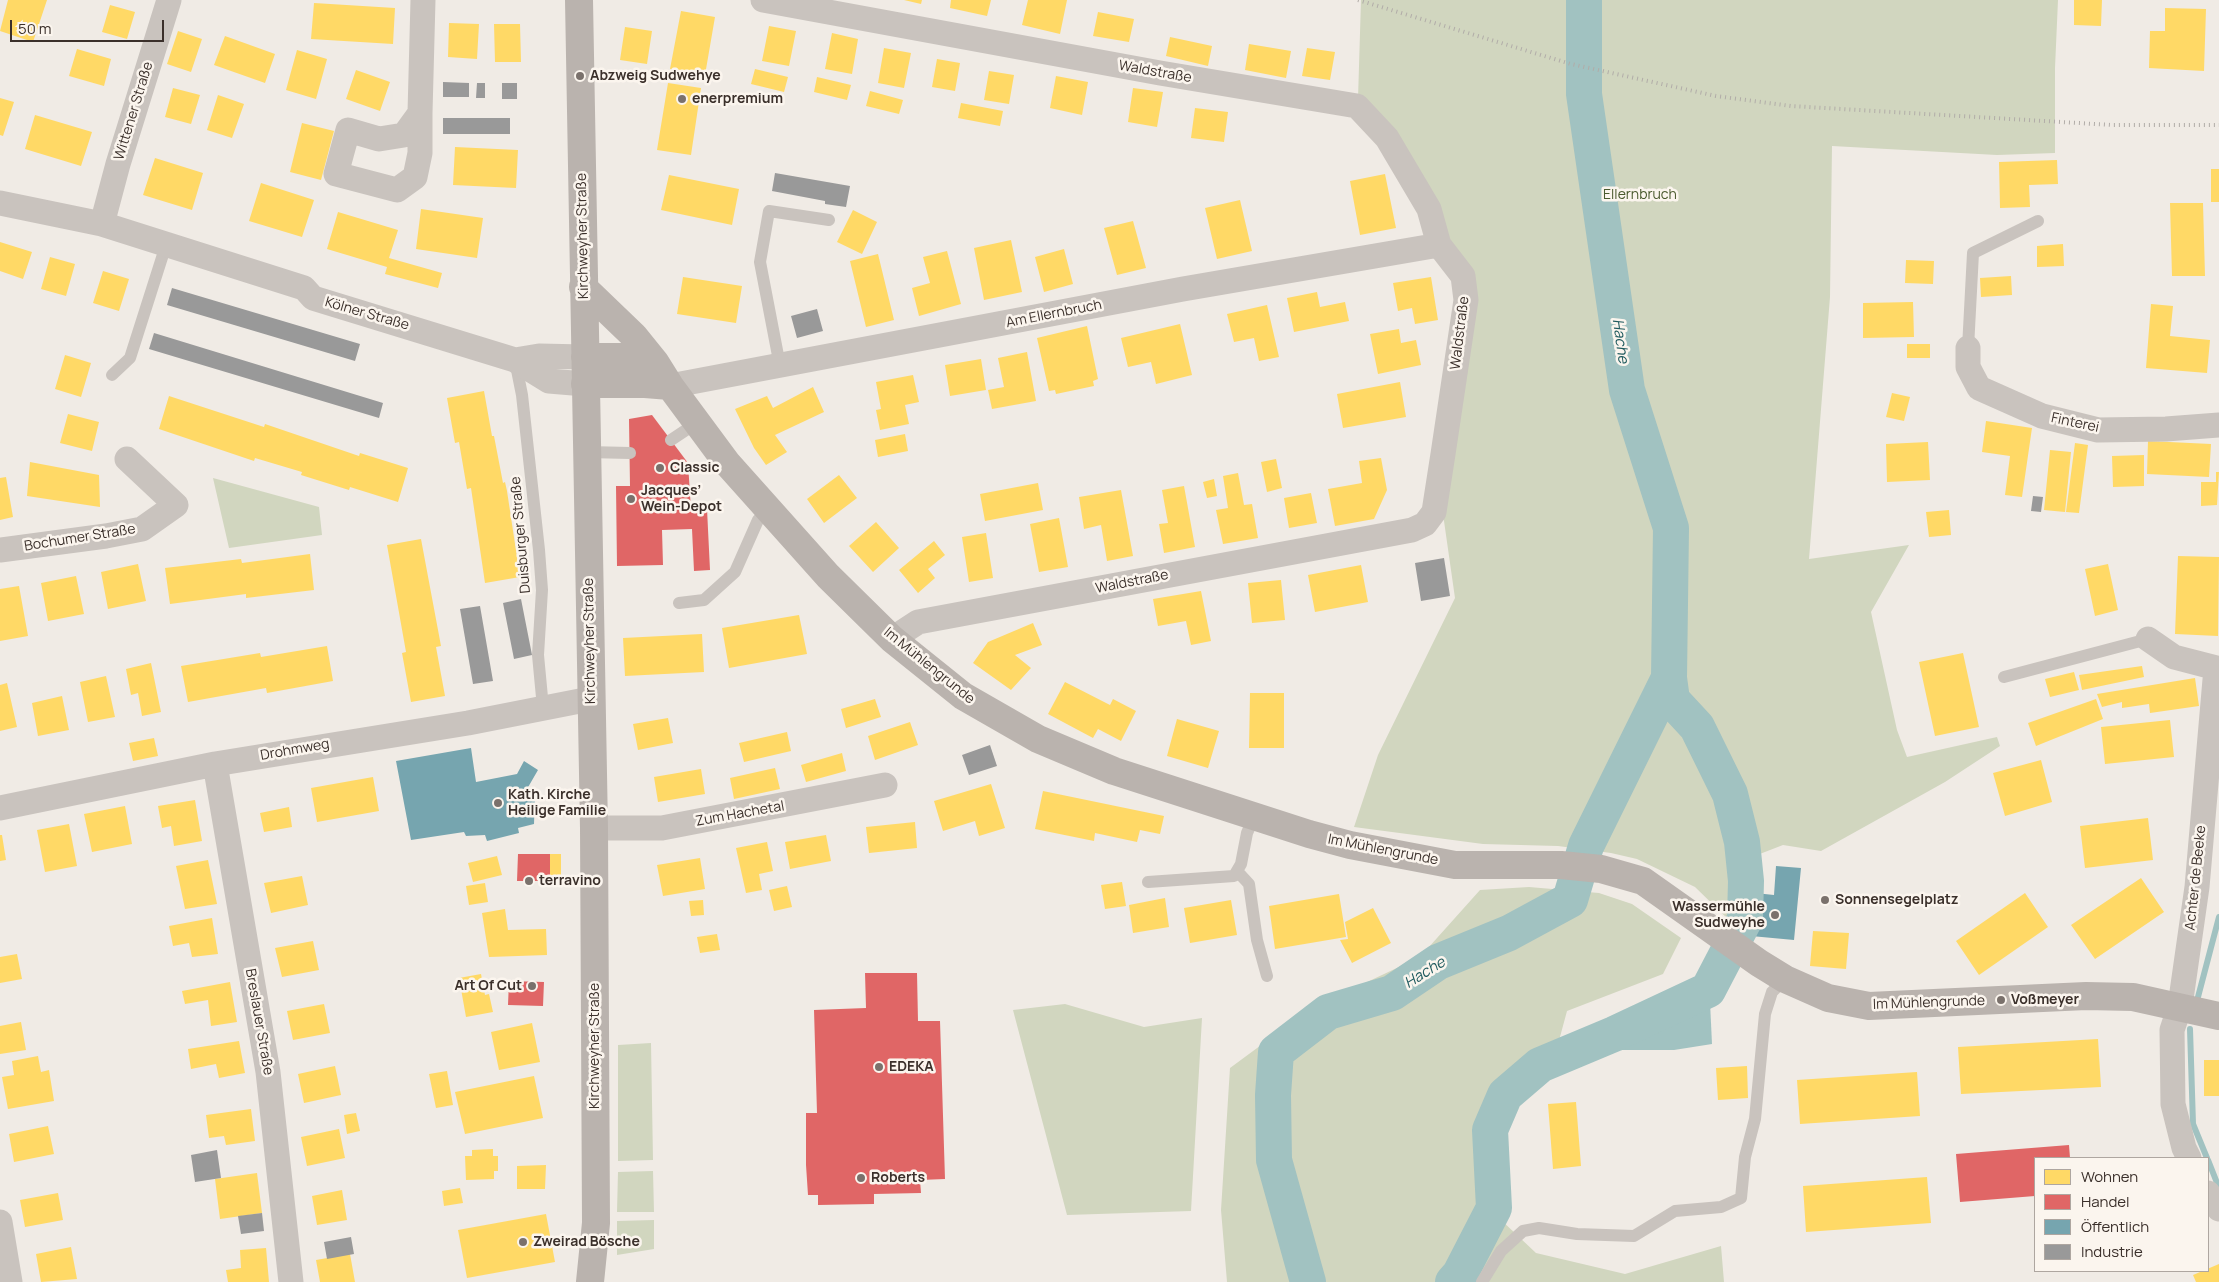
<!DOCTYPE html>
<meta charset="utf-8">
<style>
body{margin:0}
#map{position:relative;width:2219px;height:1282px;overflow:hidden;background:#f0ebe5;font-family:Manrope,sans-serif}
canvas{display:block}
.legend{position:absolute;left:2034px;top:1157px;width:175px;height:115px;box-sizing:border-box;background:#fbf5ee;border:1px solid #aea6a0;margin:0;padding:6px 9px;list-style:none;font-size:15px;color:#3b302b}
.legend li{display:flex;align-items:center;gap:10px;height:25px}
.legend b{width:25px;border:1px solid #aea6a0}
.scale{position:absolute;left:10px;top:20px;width:154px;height:22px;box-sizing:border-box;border:2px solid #3b302b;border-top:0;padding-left:6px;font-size:15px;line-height:18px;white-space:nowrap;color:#3b302b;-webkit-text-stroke:4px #fbf5ee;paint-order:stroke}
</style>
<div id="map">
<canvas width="2219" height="1282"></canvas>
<ul class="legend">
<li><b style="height:14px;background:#ffd966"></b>Wohnen</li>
<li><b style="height:14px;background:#e06666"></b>Handel</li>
<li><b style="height:14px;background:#76a5af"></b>Öffentlich</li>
<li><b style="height:14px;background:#999"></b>Industrie</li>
</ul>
<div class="scale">50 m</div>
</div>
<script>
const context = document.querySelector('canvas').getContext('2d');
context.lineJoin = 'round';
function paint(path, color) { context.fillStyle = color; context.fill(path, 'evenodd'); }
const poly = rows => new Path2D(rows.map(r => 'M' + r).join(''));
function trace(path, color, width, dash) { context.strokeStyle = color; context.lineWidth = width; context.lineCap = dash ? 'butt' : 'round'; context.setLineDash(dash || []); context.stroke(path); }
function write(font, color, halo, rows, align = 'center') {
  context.font = font + ' Manrope,sans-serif'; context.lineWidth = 5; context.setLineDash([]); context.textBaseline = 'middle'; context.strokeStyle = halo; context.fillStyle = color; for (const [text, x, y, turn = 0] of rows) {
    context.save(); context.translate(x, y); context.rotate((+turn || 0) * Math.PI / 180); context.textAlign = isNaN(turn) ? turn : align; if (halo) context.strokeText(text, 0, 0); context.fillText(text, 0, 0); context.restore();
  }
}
paint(poly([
 [1361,0,2058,0,2055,68,2055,153,1997,155,1832,146,1830,297,1809,559,1909,545,1871,612,1897,730,1907,757,1997,737,2000,746,1945,782,1821,851,1783,845,1752,857,1735,866,1737,910,1732,923,1695,887,1637,859,1611,853,1558,846,1483,844,1354,827,1378,755,1455,598,1443,514,1471,298,1358,99],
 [213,478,319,507,322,535,229,548],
 [1529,887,1599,893,1632,904,1681,938,1663,974,1567,1011,1557,1048,1491,1098,1480,1145,1500,1219,1536,1253,1625,1274,1721,1246,1724,1282,1227,1282,1221,1210,1230,1068,1310,1009,1420,957,1480,890],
 [1065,1004,1144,1027,1202,1018,1191,1211,1067,1215,1013,1010],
 [651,1043,653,1160,618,1161,618,1045],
 [653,1171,654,1212,617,1212,618,1172],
 [654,1220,654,1249,617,1255,617,1221]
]), '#d1d6bf');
paint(poly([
 [1703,981,1710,1002,1712,1044,1674,1050,1615,1050,1613,1026,1682,984]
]), '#a1c2c1');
paint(poly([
 [8,0,47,0,33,42,0,31],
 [904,0,922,0,921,4],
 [951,0,991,0,987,16,950,8],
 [1028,0,1067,0,1060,34,1022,25],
 [2074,0,2102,0,2101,26,2074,25],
 [314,3,395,8,393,44,311,39],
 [110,5,135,12,127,39,102,32],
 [2165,8,2206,9,2204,71,2149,68,2150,31,2165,31],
 [681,11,715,17,705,75,670,69],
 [1098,12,1134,19,1129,42,1093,36],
 [449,23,479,24,477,59,448,57],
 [494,24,520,24,521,62,495,62],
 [769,26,796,31,789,66,762,61],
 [625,27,652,31,647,64,620,60],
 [178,31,202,39,191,72,167,64],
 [832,33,858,39,852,74,825,69],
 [225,36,275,54,265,83,214,65],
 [1170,37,1212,46,1208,66,1166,56],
 [1249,44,1291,51,1286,78,1245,70],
 [884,48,911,53,904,88,878,83],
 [1307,48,1335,52,1330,80,1302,76],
 [77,49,111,59,104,86,69,76],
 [297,50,327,59,316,99,286,90],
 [937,59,960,63,955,91,932,87],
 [755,69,788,77,784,92,751,84],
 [356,70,390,82,380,111,346,99],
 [989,71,1014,75,1009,104,984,100],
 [1056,76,1088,82,1082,115,1050,108],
 [817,77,851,85,847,100,814,92],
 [668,83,701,88,691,155,657,150],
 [173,88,200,95,191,124,165,117],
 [1133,88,1163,92,1157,127,1128,122],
 [870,91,903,100,899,114,866,106],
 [218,95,244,104,232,138,207,130],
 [0,98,14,102,3,136,0,135],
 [961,103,1003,111,1000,126,958,118],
 [1195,108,1228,112,1224,142,1191,138],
 [35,115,92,132,81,166,25,149],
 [302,123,334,131,321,180,290,172],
 [455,147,518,150,516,188,453,185],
 [155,158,203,173,192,210,143,195],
 [2057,160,2058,184,2029,185,2030,207,2000,208,1999,162],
 [2211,169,2219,169,2219,202,2211,202],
 [1385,174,1396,228,1360,235,1350,181],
 [669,175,739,189,732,225,661,210],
 [261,183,314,200,302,237,249,221],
 [1240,200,1252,251,1217,259,1205,208],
 [2170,203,2203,203,2205,276,2172,276],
 [421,209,483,218,477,258,416,249],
 [853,210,877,222,862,254,837,242],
 [338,212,398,230,389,258,442,273,438,288,385,274,387,267,327,249],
 [1133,221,1146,268,1117,275,1104,228],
 [1011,240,1022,292,984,300,974,248],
 [0,242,32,252,23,279,0,271],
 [2063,244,2064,266,2037,267,2037,246],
 [1064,249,1073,284,1044,292,1035,257],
 [947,251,961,304,919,316,912,288,930,283,923,257],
 [878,254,894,320,866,327,850,261],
 [50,257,75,264,66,296,41,289],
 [1906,260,1934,261,1933,284,1905,283],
 [103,271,129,279,119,311,93,303],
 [2011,276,2012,295,1981,297,1980,278],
 [683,277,742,286,736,323,677,314],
 [1431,277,1438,320,1415,324,1412,308,1398,311,1393,283],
 [1317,292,1320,307,1345,302,1349,321,1294,332,1287,298],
 [1913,302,1914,337,1863,338,1863,303],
 [2151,304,2173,306,2170,336,2210,340,2207,373,2146,368],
 [1267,305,1279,357,1259,361,1254,338,1234,342,1227,314],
 [1180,324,1192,375,1156,384,1151,362,1128,367,1121,338],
 [1087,326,1098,379,1093,381,1094,386,1056,394,1055,390,1049,391,1037,338],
 [1399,329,1401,343,1416,340,1421,365,1378,374,1370,334],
 [1907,344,1930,344,1930,358,1907,358],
 [1027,352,1036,401,992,409,988,390,1004,387,998,358],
 [65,355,91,363,81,397,55,389],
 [981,359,986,390,950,396,945,365],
 [913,375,919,402,905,405,909,424,880,430,876,410,881,409,876,382],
 [1400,382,1406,417,1343,428,1337,394],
 [813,387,824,412,775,435,787,452,766,465,754,448,735,409,767,396,773,408],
 [484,391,492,436,494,436,503,483,505,482,507,491,520,577,485,583,471,488,467,489,459,442,455,443,447,398],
 [1892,393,1910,397,1904,421,1886,417],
 [169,396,264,427,265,424,359,456,360,453,408,468,398,502,350,487,349,490,301,475,302,472,255,458,254,461,159,429],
 [68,414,99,422,92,451,60,443],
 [1986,421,2032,428,2022,497,2005,495,2010,456,1982,452],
 [905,434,908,451,878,457,875,440],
 [2148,441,2211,444,2209,477,2147,474],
 [1928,442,1930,480,1887,482,1886,444],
 [2075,443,2088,445,2079,513,2066,512],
 [2050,450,2071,452,2065,512,2044,510],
 [2144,455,2144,486,2113,487,2112,456],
 [1381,458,1387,490,1374,519,1335,526,1328,489,1362,483,1359,461],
 [1276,459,1282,488,1267,492,1261,462],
 [30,462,99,475,100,507,27,496],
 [2216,472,2219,472,2217,505,2201,506,2201,482,2216,482],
 [1238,473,1244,505,1252,504,1258,538,1223,544,1216,510,1228,508,1223,476],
 [839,475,857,498,824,523,807,499],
 [6,477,13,517,0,520,0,478],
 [1214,479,1217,496,1207,498,1203,482],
 [1038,483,1043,510,985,521,980,494],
 [1184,486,1195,547,1164,553,1159,524,1168,523,1162,490],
 [1121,490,1133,556,1107,561,1101,525,1084,529,1079,497],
 [1311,493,1317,523,1289,528,1284,498],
 [1949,510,1951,535,1929,537,1926,512],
 [1059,518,1068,567,1039,572,1030,524],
 [876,522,899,548,873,572,849,546],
 [986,533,993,578,969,582,962,537],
 [421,539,441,646,436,647,445,696,411,702,402,653,406,652,387,545],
 [934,541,945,555,928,569,935,578,918,593,899,570],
 [310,554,314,590,246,598,246,594,170,604,165,568,241,559,242,563],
 [2178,556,2219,557,2218,636,2175,634],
 [138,564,146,601,108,609,101,572],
 [2108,564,2118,610,2095,616,2085,569],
 [1361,565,1368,602,1315,612,1308,575],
 [76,576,84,614,48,621,41,583],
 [1281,580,1285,620,1252,623,1248,583],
 [19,586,28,636,0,641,0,589],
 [1201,591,1211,641,1191,645,1186,621,1158,626,1153,599],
 [799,615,807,654,729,668,722,628],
 [1033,623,1042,645,1015,655,1031,668,1011,690,973,663,988,642],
 [702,634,704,672,625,676,623,638],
 [327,646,333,681,267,693,266,688,188,702,181,666,260,653,261,657],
 [1963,653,1979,727,1935,736,1919,662],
 [151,663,161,712,142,716,138,693,131,695,126,669],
 [2142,666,2144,677,2082,690,2079,675],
 [2074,672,2079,690,2050,697,2045,679],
 [106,676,115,717,88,722,80,682],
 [2195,678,2199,706,2150,713,2149,704,2122,708,2122,702,2102,707,2097,694],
 [1065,682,1110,705,1113,699,1136,711,1121,741,1098,729,1093,738,1048,714],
 [7,683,17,727,0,731,0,685],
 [1250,693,1284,693,1284,748,1249,748],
 [62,696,69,730,38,736,32,703],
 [875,699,881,717,846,728,841,709],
 [2096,699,2103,719,2036,746,2028,723],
 [668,718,673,743,638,750,633,724],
 [1177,719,1219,731,1208,768,1167,756],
 [2170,720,2174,757,2105,764,2101,727],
 [910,722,918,745,875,760,868,736],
 [787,732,791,751,744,762,739,743],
 [154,738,158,756,133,761,129,743],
 [842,753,846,771,806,782,801,765],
 [2041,760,2052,802,2005,816,1993,773],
 [775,768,780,789,734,799,730,778],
 [701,769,705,794,658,802,654,777],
 [373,777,379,811,317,822,311,788],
 [991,784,1005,828,979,836,975,821,943,831,934,801],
 [1043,791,1164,816,1160,834,1140,830,1137,842,1095,833,1094,841,1035,829],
 [195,800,202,841,174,846,171,826,162,828,158,806],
 [125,806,132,844,92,852,84,814],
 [289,807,292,827,264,832,260,813],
 [2148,818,2153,860,2085,868,2080,826],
 [915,822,917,848,869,853,866,827],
 [69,824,77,866,45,872,37,830],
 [0,835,2,835,6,860,0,861],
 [826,835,831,861,790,869,785,842],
 [767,842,773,871,759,874,762,890,746,893,736,848],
 [550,854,561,854,561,881,550,881],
 [497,856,502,875,473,882,468,863],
 [700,858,705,889,663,896,657,865],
 [208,860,217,904,185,909,176,866],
 [302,876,308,905,271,913,264,883],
 [2141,878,2164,912,2095,959,2071,925],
 [1122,882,1126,906,1105,909,1101,885],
 [485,883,488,902,469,905,466,886],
 [787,886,792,907,774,911,769,890],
 [2025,893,2048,927,1979,975,1956,941],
 [1339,894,1346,937,1275,949,1269,906],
 [1165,898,1169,927,1133,933,1129,905],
 [703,900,704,915,691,916,689,901],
 [1231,900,1237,935,1190,943,1184,908],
 [1373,908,1391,943,1352,963,1340,940,1348,939,1345,922],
 [505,909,508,930,546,929,547,955,489,957,482,913],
 [212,918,218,954,192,957,189,943,173,946,169,926],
 [1813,931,1849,933,1846,969,1810,966],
 [717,934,720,950,700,953,697,937],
 [313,941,319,970,282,977,275,948],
 [17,954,22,979,0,983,0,957],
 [481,974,485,995,489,994,493,1012,466,1017,459,978],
 [230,982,237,1022,211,1026,208,1000,185,1004,182,991],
 [324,1004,330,1033,293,1040,287,1011],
 [21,1022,26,1050,0,1054,0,1026],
 [532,1023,540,1062,499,1070,491,1032],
 [2098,1039,2101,1087,1961,1094,1958,1047],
 [239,1041,245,1073,219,1078,216,1064,191,1069,188,1049],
 [38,1056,41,1072,49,1070,54,1101,8,1109,2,1077,14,1075,12,1061],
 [2204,1060,2219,1060,2219,1096,2204,1096],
 [335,1066,341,1095,304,1103,298,1074],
 [1747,1066,1748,1098,1718,1100,1716,1068],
 [447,1071,453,1105,436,1108,429,1074],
 [1917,1072,1920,1116,1800,1124,1797,1080],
 [534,1076,543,1118,465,1134,455,1092],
 [1576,1102,1581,1166,1553,1169,1548,1104],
 [251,1109,255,1141,226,1145,224,1136,209,1138,206,1115],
 [356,1113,360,1131,347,1134,344,1115],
 [48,1126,54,1154,14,1162,9,1134],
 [339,1129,345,1158,307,1166,301,1137],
 [493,1149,493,1156,498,1156,498,1171,494,1171,494,1179,466,1180,465,1156,472,1156,472,1150],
 [546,1165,545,1189,517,1189,517,1166],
 [257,1173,262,1213,220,1219,215,1179],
 [1927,1177,1931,1223,1806,1232,1803,1186],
 [460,1188,463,1203,444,1206,442,1191],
 [342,1190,347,1220,317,1225,312,1196],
 [58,1193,63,1220,25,1227,20,1200],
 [546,1214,555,1262,467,1278,458,1230],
 [71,1247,77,1279,41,1282,36,1254],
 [266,1248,269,1282,228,1282,226,1270,241,1268,240,1250],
 [350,1254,355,1282,320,1282,316,1260],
 [2219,1264,2219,1282,2196,1282,2193,1275]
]), '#ffd966');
paint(poly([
 [652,415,688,463,691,510,707,509,710,570,694,571,692,529,662,530,663,565,617,566,616,486,630,486,629,419],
 [518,854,550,854,550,881,517,881],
 [865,973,917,973,918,1021,940,1021,945,1179,920,1180,921,1193,874,1194,874,1204,818,1205,818,1195,808,1195,806,1165,806,1113,817,1113,814,1010,866,1008],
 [509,981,544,982,543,1006,508,1005],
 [2069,1145,2070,1158,2035,1158,2035,1196,1960,1202,1956,1154]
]), '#e06666');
paint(poly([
 [471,748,476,782,517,774,524,761,538,770,527,789,535,793,534,824,518,828,519,833,487,841,485,835,466,836,464,832,411,840,396,761],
 [1776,866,1801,868,1794,940,1751,936,1755,893,1774,895]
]), '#76a5af');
paint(poly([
 [443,82,469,83,469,97,443,97],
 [477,83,485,83,485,98,476,98],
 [502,83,517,83,517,99,502,99],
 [443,118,510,118,510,134,443,134],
 [775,173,850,186,846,207,825,204,825,201,772,191],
 [172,288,360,344,355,361,167,305],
 [817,309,823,331,797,338,791,316],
 [154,333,383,403,379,418,149,349],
 [2033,496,2043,497,2041,512,2031,511],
 [1444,558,1450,596,1421,601,1415,563],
 [521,599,532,655,514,659,503,603],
 [480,606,493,681,473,684,460,609],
 [990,745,997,766,969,775,962,755],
 [217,1150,221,1178,195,1182,191,1155],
 [262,1213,264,1231,241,1234,238,1216],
 [351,1237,354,1254,327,1259,324,1242]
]), '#999');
trace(poly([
 [2198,997,2219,917],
 [2190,1029,2193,1124,2207,1158],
 [2208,1160,2219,1188]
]), '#a1c2c1', 6);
trace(poly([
 [1308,1282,1274,1160,1273,1095,1276,1052,1328,1012,1392,993,1438,962,1509,933,1570,900,1586,846,1669,678,1671,528,1627,390,1584,94,1584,0],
 [1453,1282,1460,1274,1494,1208,1490,1130,1505,1095,1540,1065,1614,1034,1708,990,1745,919,1746,881,1742,842,1730,794,1697,727,1672,700,1669,678]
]), '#a1c2c1', 36);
trace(poly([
 [1968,348,1973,253,2038,221],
 [515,360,522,395,539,550,542,590,538,655,543,708],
 [780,366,760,262,769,211,829,220],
 [112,375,130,358,166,245],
 [671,440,698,422],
 [587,452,630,453],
 [679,603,704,600,735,572,758,520,767,510],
 [2004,677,2148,639],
 [1237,871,1249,884,1257,940,1267,976],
 [1148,882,1234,876,1241,864,1247,833,1254,817],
 [1482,1282,1501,1251,1523,1231,1539,1228,1577,1234,1634,1236,1675,1211,1721,1207,1741,1198,1745,1157,1755,1119,1765,1014,1772,992,1785,979]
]), '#c9c3be', 12);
trace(poly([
 [763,0,1160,73,1357,106,1387,138,1429,209,1439,245,1463,276,1466,300,1443,454,1434,512,1425,524,1412,530,918,622,892,639],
 [420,113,404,135,379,139,348,130,336,174,397,190,415,177,420,153,420,113,423,0],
 [0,203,102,224,304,288,313,298,515,360,549,381,585,384],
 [102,224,118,164,169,0],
 [1968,348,1968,367,1979,388,2042,416,2098,430,2166,429,2219,425],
 [515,360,539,356,585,357],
 [670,386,1183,289,1439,245],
 [0,550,106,536,142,529,176,505,127,459],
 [2148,639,2174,657,2216,668,2197,887,2180,1006,2172,1030,2173,1104,2184,1148,2189,1158],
 [215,764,268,1072,291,1282],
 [0,808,215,764,468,723,590,699],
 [594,828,662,828,885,785],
 [2208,1193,2219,1209],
 [0,1222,10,1282]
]), '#c9c3be', 25);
trace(poly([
 [579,0,594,828,596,1223,590,1282],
 [583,287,634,336,655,362,670,386,727,463,828,576,892,639,963,696,1038,739,1114,771,1309,834,1350,845,1455,865,1561,865,1601,869,1643,881,1759,963,1785,979,1828,998,1869,1006,2086,996,2133,997,2219,1016],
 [585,357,628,357,655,362],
 [585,384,645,384,670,386]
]), '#bab3ae', 28);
trace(poly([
 [1358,0,1571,64,1716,96,1791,106,2112,125,2219,125]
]), '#b1aca8', 4, [1, 4]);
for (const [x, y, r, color] of [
 [580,76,5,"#7a716c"],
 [682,99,5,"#7a716c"],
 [660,468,5,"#7a716c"],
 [631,499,5,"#7a716c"],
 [498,803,5,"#7a716c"],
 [529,881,5,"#7a716c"],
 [1825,900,5,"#7a716c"],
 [1775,915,5,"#7a716c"],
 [532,986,5,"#7a716c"],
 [2001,1000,5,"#7a716c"],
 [879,1067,5,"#7a716c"],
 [861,1178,5,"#7a716c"],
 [523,1242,5,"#7a716c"]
]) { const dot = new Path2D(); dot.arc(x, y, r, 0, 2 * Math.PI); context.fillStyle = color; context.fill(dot); trace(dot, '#fbf5ee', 2); }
write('14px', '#3b302b', '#fbf5ee', [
 ["Waldstraße",1155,72,10],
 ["Wittener Straße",134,111,-73],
 ["Kirchweyher Straße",583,236,-91],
 ["Kölner Straße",367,314,16],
 ["Am Ellernbruch",1054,314,-11],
 ["Waldstraße",1460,333,-83],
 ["Finterei",2075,423,12],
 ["Duisburger Straße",521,535,-95],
 ["Bochumer Straße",80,538,-9],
 ["Waldstraße",1132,582,-11],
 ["Kirchweyher Straße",590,641,-91],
 ["Im Mühlengrunde",929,666,39],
 ["Drohmweg",295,750,-10],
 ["Zum Hachetal",740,814,-10],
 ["Im Mühlengrunde",1383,850,11],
 ["Achter de Beeke",2196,878,-84],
 ["Im Mühlengrunde",1929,1003,-2],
 ["Breslauer Straße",259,1022,80],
 ["Kirchweyher Straße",595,1046,-90]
]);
write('bold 14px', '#3b302b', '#fbf5ee', [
 ["Abzweig Sudwehye",590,76],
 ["enerpremium",692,99],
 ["Classic",670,468],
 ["Jacques’",641,491],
 ["Wein-Depot",641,507],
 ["Kath. Kirche",508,795],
 ["Heilige Familie",508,811],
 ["terravino",539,881],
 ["Sonnensegelplatz",1835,900],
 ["Wassermühle",1765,907,"right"],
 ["Sudweyhe",1765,923,"right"],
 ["Art Of Cut",522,986,"right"],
 ["Voßmeyer",2011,1000],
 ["EDEKA",889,1067],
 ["Roberts",871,1178],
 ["Zweirad Bösche",533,1242]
], 'left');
write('14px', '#4a5a2e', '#fbf5ee', [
 ["Ellernbruch",1640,195]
]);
write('italic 15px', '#1f5a5e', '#fbf5ee', [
 ["Hache",1620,341,82],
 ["Hache",1425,973,-32]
]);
</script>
